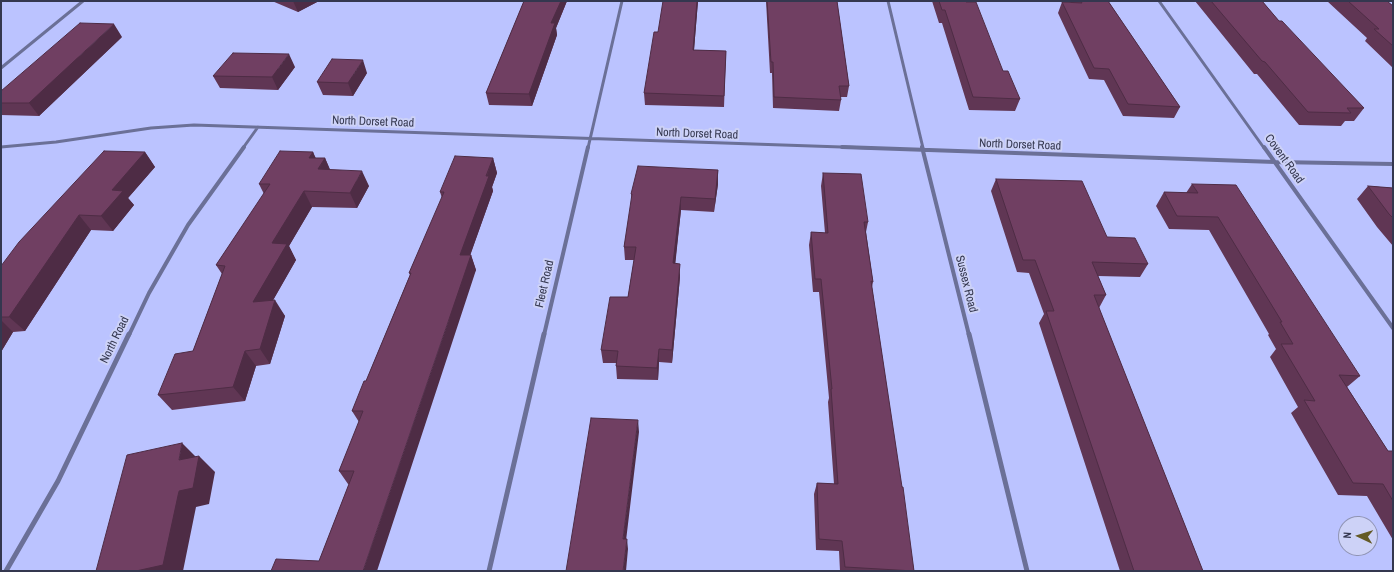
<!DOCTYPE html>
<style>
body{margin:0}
#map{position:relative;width:1394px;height:572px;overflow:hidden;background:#bbc3ff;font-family:"Archivo Narrow",sans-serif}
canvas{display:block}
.frame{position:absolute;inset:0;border:2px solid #34374f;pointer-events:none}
.north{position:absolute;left:1338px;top:516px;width:40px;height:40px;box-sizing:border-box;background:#cdd2f7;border:1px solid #9094b4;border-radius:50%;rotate:274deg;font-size:11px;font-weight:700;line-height:16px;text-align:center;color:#34374f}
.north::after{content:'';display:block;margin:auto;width:14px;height:18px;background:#645a26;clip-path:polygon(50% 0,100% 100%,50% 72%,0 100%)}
</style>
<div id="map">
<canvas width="1394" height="572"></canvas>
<div class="frame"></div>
<div class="north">N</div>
</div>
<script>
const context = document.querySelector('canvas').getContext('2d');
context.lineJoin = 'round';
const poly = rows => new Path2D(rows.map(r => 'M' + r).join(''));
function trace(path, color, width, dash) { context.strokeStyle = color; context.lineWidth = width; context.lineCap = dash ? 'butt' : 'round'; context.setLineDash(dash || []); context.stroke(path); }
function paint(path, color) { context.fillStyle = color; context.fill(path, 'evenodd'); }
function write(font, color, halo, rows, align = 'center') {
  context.font = font + ' "Archivo Narrow",sans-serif'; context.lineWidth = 4; context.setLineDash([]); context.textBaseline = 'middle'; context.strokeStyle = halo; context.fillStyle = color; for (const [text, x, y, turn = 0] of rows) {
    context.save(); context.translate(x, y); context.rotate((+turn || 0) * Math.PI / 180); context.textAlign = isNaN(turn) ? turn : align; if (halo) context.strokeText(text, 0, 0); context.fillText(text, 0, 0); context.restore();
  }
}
trace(poly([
 [888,1,923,148],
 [1159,1,1264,148],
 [1,68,83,1],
 [1,147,56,142,151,128,194,125,871,148],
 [243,148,258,127],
 [588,148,622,1]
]), '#6b7097', 3);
trace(poly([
 [842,147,1275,162,1393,164],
 [922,147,969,335],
 [1264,147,1393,328],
 [129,335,149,293,188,225,244,147],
 [544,335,588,147]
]), '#6b7097', 4);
trace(poly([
 [969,334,1027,571],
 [6,571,58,481,129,334],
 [489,571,544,334]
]), '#6b7097', 5);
paint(poly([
 [272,1,319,1,298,12],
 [524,1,567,1,556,28,557,35,532,106,489,105,486,93],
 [698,1,694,50,726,51,724,107,645,105,644,93,658,32],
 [766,1,837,1,849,86,847,97,840,97,841,100,839,111,773,108,772,73,770,73],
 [932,1,965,1,1003,71,1020,99,1015,111,969,110,942,23,939,23],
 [1070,1,1108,1,1180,107,1174,118,1123,116,1104,80,1089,79,1058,13,1062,2,1071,3],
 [1195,1,1262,1,1279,21,1364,108,1354,121,1345,121,1341,126,1299,125,1257,74,1254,74],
 [1327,1,1387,1,1393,6,1393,68,1365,41,1367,38],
 [122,37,39,116,1,115,1,91],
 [295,67,278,90,220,88,213,76],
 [367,73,353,96,323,95,317,82],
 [145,152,155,167,128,198,134,205,113,231,91,230,25,331,13,332,1,352,1,266],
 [313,152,315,158,325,158,330,170,369,186,357,208,312,207,289,246,296,260,273,300,285,316,270,364,256,366,245,401,172,410,158,395,193,351,222,274,216,265,264,194,259,184],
 [493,158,497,173,492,187,493,191,470,255,471,255,476,270,319,561,349,484,348,484,339,471,359,422,352,411,366,381,410,275,409,273,442,198,440,192],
 [718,170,718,184,714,212,681,210,675,263,680,277,672,363,659,362,658,380,617,379,616,366,616,363,603,363,601,350,628,297,634,260,625,260,624,247,632,200,631,194],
 [823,173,868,222,866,232,873,282,872,287,914,571,840,571,839,551,816,550,814,494,817,483,834,484,828,402,829,398,819,292,813,292,809,245,811,232,825,233,821,186],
 [996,179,1107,237,1148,264,1140,277,1098,276,1106,295,1099,308,1203,571,1120,571,1039,323,1044,314,1029,273,1017,272,991,191],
 [1192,184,1360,376,1347,387,1388,451,1393,451,1393,540,1367,496,1338,495,1291,413,1298,407,1270,357,1276,349,1268,335,1269,334,1209,230,1169,229,1156,206,1164,192,1186,193],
 [1368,186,1393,188,1393,246,1377,227,1357,199]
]), '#603654');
paint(poly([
 [293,1,319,1,298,12],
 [561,1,567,1,556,28,557,35,532,106,529,94,551,23],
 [697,1,698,1,693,62,693,50],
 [114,24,122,37,39,116,29,103],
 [289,54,295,67,278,90,272,77],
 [363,60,367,73,353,96,348,83],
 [145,152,155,167,128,198,134,205,113,231,101,216,112,190],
 [313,152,320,167,325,158,332,174,326,185,309,158],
 [493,158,497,173,492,187,493,191,465,270,460,255],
 [718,170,718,184,714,212,715,199],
 [362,171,369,186,357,208,350,193],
 [304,191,312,207,289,246,296,260,263,318,253,302,272,243],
 [681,197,681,210,674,276,673,263],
 [79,215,91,230,25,331,9,317],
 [471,255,476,270,377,571,363,571],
 [680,264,680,277,672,363,672,350],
 [275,300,285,316,270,364,260,349],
 [1,320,13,332,1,352],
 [659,349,659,362,658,380,657,368],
 [245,351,256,366,245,401,233,387],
 [638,420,639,432,625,549,623,539],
 [182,443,198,459,179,460],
 [199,456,215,472,209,504,196,507,183,571,136,571,179,491],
 [627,539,628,549,626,571,623,571]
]), '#4e2c45');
const building = poly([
 [524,1,561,1,551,23,555,23,529,94,486,93,524,1],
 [663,1,697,1,693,50,726,51,724,96,644,93,654,32,658,32,663,1],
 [767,1,837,1,849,86,839,86,841,100,774,97,773,62,771,62,767,1],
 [939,1,965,1,966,2,976,2,1003,71,1008,71,1020,99,973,97,945,10,942,10,939,1],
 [1081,1,1108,1,1180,107,1128,104,1109,69,1094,68,1062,2,1082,3,1081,1],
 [1211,1,1262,1,1279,21,1282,21,1364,108,1347,108,1351,113,1308,112,1265,62,1262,61,1211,1],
 [1348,1,1387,1,1393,6,1393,46,1374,29,1379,29,1348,1],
 [80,23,114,24,29,103,1,103,1,91,80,23],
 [233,53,289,54,272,77,213,76,233,53],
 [332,59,363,60,348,83,317,82,332,59],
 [104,151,145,152,112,190,123,191,101,216,79,215,9,317,1,317,1,266,19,242,104,151],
 [280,151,313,152,309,158,325,158,318,169,362,171,350,193,304,191,272,243,287,244,253,302,275,300,260,349,245,351,233,387,158,395,175,354,193,351,225,266,216,265,270,184,259,184,280,151],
 [455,156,493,158,486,176,489,176,460,255,471,255,363,571,271,571,276,559,319,561,354,471,339,471,363,411,352,411,364,381,366,381,411,273,409,273,444,192,440,192,455,156],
 [638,166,718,170,715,199,681,197,673,263,680,264,672,350,659,349,657,368,616,366,618,351,601,350,610,297,628,297,636,247,624,247,632,194,631,194,638,166],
 [823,173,861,174,868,222,864,222,873,282,871,281,902,487,903,487,914,571,845,567,842,541,819,539,817,483,838,484,831,389,832,389,821,279,815,279,811,232,828,233,823,173],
 [996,179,1082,181,1107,237,1135,238,1148,264,1092,262,1106,295,1094,295,1203,571,1134,571,1046,311,1054,311,1035,260,1023,260,996,179],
 [1192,184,1236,185,1360,376,1339,375,1388,451,1393,451,1393,501,1383,484,1353,483,1304,400,1315,401,1281,344,1293,344,1280,322,1282,322,1218,217,1177,216,1164,192,1198,193,1192,184],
 [1368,186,1393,188,1393,218,1389,214,1368,186],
 [591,418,638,420,623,539,627,539,623,571,566,571,591,418],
 [182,443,179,460,199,456,193,488,179,491,163,565,136,571,96,571,127,455,182,443]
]);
paint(building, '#703f62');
trace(building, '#4e2c45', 1);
write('12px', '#34374f', '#cdd2f7', [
 ["North Dorset Road",373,122,2],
 ["North Dorset Road",697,134,2],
 ["North Dorset Road",1020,145,2],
 ["Covent Road",1284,159,54],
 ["Fleet Road",545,284,-77],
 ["Sussex Road",966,284,76],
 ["North Road",115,340,-64]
]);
</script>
